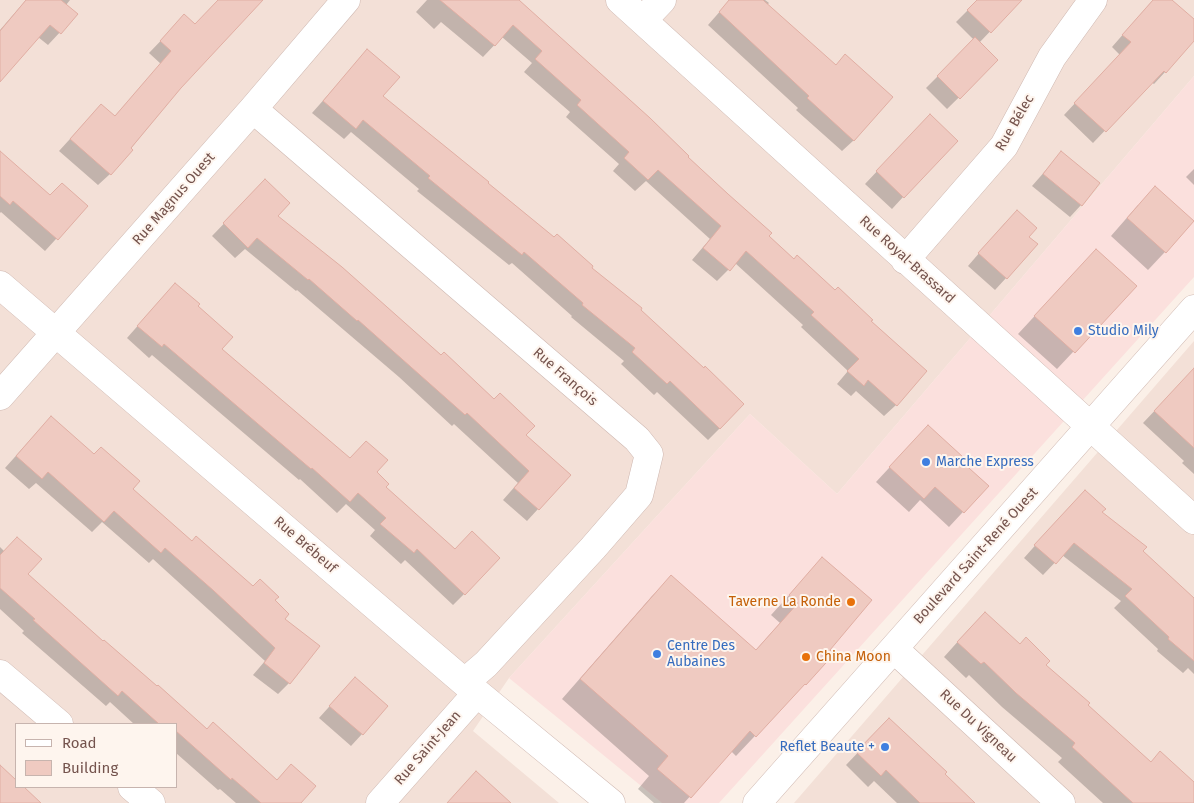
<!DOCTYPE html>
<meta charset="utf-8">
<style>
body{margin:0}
#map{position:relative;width:1194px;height:803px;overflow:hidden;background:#fbf0e8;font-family:"Fira Sans",sans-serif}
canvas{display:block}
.legend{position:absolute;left:15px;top:723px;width:162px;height:65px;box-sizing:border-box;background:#fef5ee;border:1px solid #c7b4ae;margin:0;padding:6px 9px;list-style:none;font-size:15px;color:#74534d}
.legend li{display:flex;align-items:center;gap:10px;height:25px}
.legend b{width:25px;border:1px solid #c7b4ae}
</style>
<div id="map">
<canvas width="1194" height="803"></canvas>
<ul class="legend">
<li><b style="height:6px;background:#fff"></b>Road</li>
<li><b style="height:14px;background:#efcac1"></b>Building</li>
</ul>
</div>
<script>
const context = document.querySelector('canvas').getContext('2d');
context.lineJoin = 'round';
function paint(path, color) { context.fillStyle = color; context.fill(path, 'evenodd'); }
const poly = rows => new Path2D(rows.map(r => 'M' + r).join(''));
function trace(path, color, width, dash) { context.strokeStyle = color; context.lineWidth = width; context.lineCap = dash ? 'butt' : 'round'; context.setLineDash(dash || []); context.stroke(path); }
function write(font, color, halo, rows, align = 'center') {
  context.font = font + ' "Fira Sans",sans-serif'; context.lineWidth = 4; context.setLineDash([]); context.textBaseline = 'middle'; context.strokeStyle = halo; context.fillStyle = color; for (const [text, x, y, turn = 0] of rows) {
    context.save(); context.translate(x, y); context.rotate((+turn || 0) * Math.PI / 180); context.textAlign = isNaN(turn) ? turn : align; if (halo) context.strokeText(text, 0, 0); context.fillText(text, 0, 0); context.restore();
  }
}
paint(poly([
 [0,0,1194,0,1194,76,837,494,750,414,509,678,473,731,559,803,0,803],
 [16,724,176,724,176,787,16,787],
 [1194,341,1194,803,794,803]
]), '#f3e0d7');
paint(poly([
 [1194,76,1194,277,719,803,662,803,509,678,750,414,837,494]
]), '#fbe0dd');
paint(poly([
 [26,0,70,0,66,5,76,15,48,45,38,37,0,80,0,30],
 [219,0,262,0,180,88,110,174,98,185,59,151,101,105,114,117,161,64,149,53,173,28,195,25],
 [427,0,518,0,794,260,869,321,896,405,884,416,856,391,851,396,837,384,848,371,801,327,803,325,735,263,717,281,692,260,710,239,646,181,635,191,613,171,619,164,566,117,570,112,524,72,532,63,502,37,483,57,441,22,434,29,416,12],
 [730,0,765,0,769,3,767,5,854,140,842,151,796,110,798,108,708,25],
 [978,0,1020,0,979,43,997,60,947,109,926,88,974,40,956,22],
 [1153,0,1171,0,1194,20,1194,39,1165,72,1154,84,1151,82,1093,143,1064,115,1120,55,1112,47],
 [367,51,381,97,590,268,720,428,708,440,657,392,654,395,621,364,624,361,571,317,572,316,512,263,509,265,417,191,419,189,351,132,344,139,312,113],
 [918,128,903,197,892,209,865,184],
 [0,153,50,197,86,206,45,251,1,212,0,213],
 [1061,153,1081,205,1070,217,1032,186],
 [1194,169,1194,185,1186,177],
 [265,181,276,216,524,435,538,509,527,521,503,500,518,483,454,424,452,426,399,377,297,290,296,291,245,249,235,258,212,236],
 [1138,205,1193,222,1148,270,1111,236],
 [1005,223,1028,237,1006,278,995,290,968,266],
 [1079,268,1135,286,1057,369,1018,334],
 [164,296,196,306,220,350,350,459,375,473,384,487,464,594,453,605,405,560,401,564,370,536,375,530,346,504,337,513,300,479,299,480,152,355,149,358,127,338],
 [1194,377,1194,474,1182,463,1184,461,1143,423,1179,385],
 [40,429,131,489,192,542,253,588,274,600,283,619,289,683,278,694,253,675,265,661,153,559,149,563,102,522,92,532,36,483,29,489,5,468],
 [914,441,959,460,987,486,949,527,920,500,909,512,876,482],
 [1073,503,1101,512,1194,603,1194,674,1188,668,1183,673,1157,651,1158,649,1114,608,1121,601,1062,555,1043,575,1024,558],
 [0,547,27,574,103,642,206,730,276,781,291,766,299,803,236,803,220,789,218,790,176,753,176,724,134,724,110,702,106,706,22,633,24,631,0,609],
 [822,559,828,650,832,654,736,756,731,751,684,803,654,803,638,789,649,776,562,699,652,596,672,577,755,651,780,623,771,615],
 [970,628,1019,645,1044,665,1150,763,1194,784,1194,803,1103,803,1058,762,1062,758,1002,707,969,675,966,678,944,657],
 [355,678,362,734,351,746,319,718],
 [889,720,973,803,897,803,874,781,868,787,846,765]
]), '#0003');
const building = poly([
 [26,0,61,0,78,14,61,34,50,25,0,82,0,31,26,0],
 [218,0,263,0,181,88,131,148,133,150,111,175,70,139,101,104,115,116,171,51,160,41,184,14,195,24,218,0],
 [440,0,519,0,650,118,689,156,688,157,728,194,772,233,769,236,794,259,797,255,835,290,838,287,873,320,871,321,927,371,897,406,868,380,864,386,847,371,859,359,811,315,814,312,746,251,730,271,703,248,721,226,658,170,648,180,624,158,629,152,577,105,581,100,535,59,542,51,513,25,495,46,440,0],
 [729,0,763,0,836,65,845,54,893,97,854,141,807,98,809,96,719,12,729,0],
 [977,0,1022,0,991,33,967,10,977,0],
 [1153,0,1172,0,1194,19,1194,41,1166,73,1164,71,1106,132,1074,103,1131,42,1122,35,1153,0],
 [975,37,998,60,960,99,937,76,975,37],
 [367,49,400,77,383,96,489,182,488,183,554,237,557,234,593,266,592,268,642,308,641,310,704,368,705,366,744,404,720,429,670,381,667,384,632,352,635,348,582,305,583,303,524,252,522,255,428,178,430,176,363,120,356,129,323,101,367,49],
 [930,114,958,141,904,198,876,171,930,114],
 [0,151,50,195,62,183,88,206,58,240,13,201,10,205,0,196,0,151],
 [1061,151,1100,183,1082,206,1043,174,1061,151],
 [265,179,290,203,278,216,342,267,441,355,444,352,494,399,500,393,535,426,526,435,571,475,539,510,514,488,529,471,467,413,465,415,358,320,357,321,309,279,308,280,257,238,248,248,223,223,265,179],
 [1155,186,1194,221,1166,253,1127,218,1155,186],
 [1017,210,1037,228,1029,237,1038,244,1007,279,978,253,1017,210],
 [1096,249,1137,286,1075,353,1034,316,1096,249],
 [175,283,200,304,198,306,233,337,222,349,350,458,366,441,388,460,377,472,389,484,386,487,455,549,472,531,500,558,465,595,417,549,414,553,380,524,386,518,358,493,350,502,312,468,311,469,164,344,162,347,137,326,175,283],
 [1194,368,1194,448,1154,411,1194,368],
 [51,416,94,454,101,447,140,481,133,489,192,541,196,536,253,586,260,579,279,597,275,600,289,614,285,619,320,646,290,684,264,663,275,648,214,591,165,548,161,553,114,511,104,522,48,472,42,479,16,456,51,416],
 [928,425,963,457,960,460,989,486,964,513,935,487,924,499,889,467,928,425],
 [1085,490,1106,509,1102,512,1147,547,1143,551,1194,598,1194,661,1168,639,1169,637,1125,596,1132,589,1074,543,1056,564,1034,545,1085,490],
 [17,537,42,559,28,574,103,641,104,640,157,686,158,685,207,729,213,722,277,780,291,764,316,786,301,803,261,803,232,778,231,780,176,731,176,724,159,724,122,691,118,696,33,620,35,619,0,588,0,555,17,537],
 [822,557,872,600,830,650,834,654,806,685,805,684,756,737,750,731,691,798,657,769,668,756,580,679,671,575,756,650,798,603,789,595,822,557],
 [985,612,1020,644,1026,637,1050,661,1046,665,1090,703,1088,705,1151,762,1160,751,1194,782,1194,803,1133,803,1122,793,1072,747,1075,743,1016,693,984,662,981,664,957,642,985,612],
 [355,677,388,706,363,735,329,706,355,677],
 [889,718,947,772,945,774,975,803,920,803,886,770,881,776,856,752,889,718],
 [0,765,16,780,16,787,24,787,41,803,0,803,0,765],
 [476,771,511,803,447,803,476,771]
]);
paint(building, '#efcac1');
trace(building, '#e1aea3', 1);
const minor = poly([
 [620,0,1194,520],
 [643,20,662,0],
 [253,109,637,439,649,454,639,495,593,548,486,664,465,682],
 [905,260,1004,146,1052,57,1093,0],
 [0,285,477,693,611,803],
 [0,396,253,109,346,0],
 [894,649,1061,803],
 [0,674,59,724],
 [132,787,151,803],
 [380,803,477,693],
 [757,803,1194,309]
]);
trace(minor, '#cfb8b1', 29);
trace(minor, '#fff', 28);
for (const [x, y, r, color] of [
 [1078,331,5,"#3f7fe0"],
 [926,462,5,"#3f7fe0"],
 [851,602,5,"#e8710a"],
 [657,654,5,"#3f7fe0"],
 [806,657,5,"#e8710a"],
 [885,747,5,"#3f7fe0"]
]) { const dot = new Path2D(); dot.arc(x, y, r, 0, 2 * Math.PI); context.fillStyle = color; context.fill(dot); trace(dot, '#fef5ee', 2); }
write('14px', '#74534d', '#fef5ee', [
 ["Rue Bélec",1015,123,-60],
 ["Rue Magnus Ouest",174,199,-49],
 ["Rue Royal-Brassard",907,260,42],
 ["Rue François",565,377,41],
 ["Rue Brébeuf",305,545,41],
 ["Boulevard Saint-René Ouest",976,556,-48],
 ["Rue Du Vigneau",978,726,43],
 ["Rue Saint-Jean",428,748,-49]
]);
write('14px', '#366cbe', '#fef5ee', [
 ["Studio Mily",1088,331],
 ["Marche Express",936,462],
 ["Centre Des",667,646],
 ["Aubaines",667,662],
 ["Reflet Beaute +",875,747,"right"]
], 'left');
write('14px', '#c56008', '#fef5ee', [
 ["Taverne La Ronde",841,602],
 ["China Moon",816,657,"left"]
], 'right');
</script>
